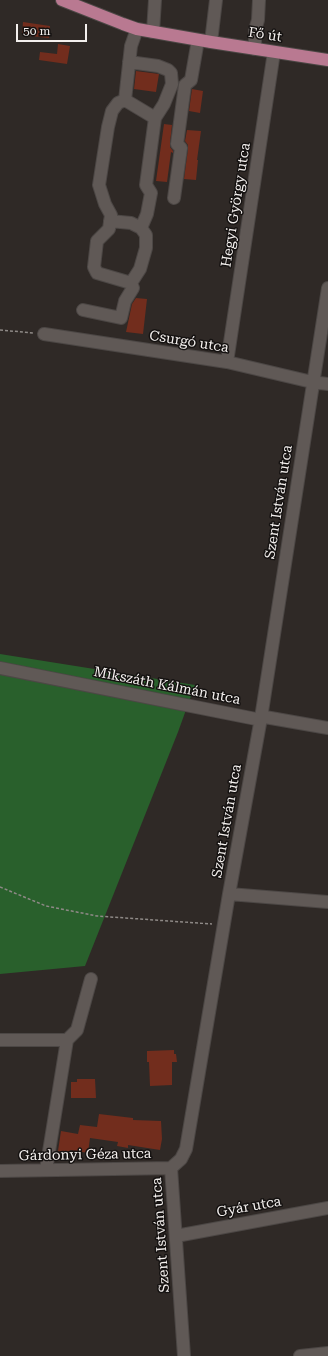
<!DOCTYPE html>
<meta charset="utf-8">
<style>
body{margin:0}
#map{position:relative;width:328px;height:1356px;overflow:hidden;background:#2f2926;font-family:"Roboto Serif",serif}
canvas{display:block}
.scale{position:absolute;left:16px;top:24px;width:71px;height:18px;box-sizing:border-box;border:2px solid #f4f0ee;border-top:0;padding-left:5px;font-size:12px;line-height:14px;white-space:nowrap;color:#f4f0ee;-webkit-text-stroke:3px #151211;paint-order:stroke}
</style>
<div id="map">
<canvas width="328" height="1356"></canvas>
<div class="scale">50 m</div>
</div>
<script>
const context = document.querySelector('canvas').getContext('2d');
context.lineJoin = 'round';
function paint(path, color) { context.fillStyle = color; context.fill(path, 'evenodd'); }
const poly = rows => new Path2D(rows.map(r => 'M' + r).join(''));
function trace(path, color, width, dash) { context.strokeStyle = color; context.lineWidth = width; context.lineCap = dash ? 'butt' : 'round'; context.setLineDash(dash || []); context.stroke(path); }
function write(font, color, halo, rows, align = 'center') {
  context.font = font + ' "Roboto Serif",serif'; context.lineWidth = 3; context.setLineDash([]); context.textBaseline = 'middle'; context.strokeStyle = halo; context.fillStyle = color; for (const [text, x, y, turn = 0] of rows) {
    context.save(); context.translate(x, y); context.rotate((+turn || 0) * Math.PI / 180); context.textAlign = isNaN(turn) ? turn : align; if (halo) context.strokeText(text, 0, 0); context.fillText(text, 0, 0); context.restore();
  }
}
paint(poly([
 [0,654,195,685,178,732,85,966,0,974]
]), '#29602c');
paint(poly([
 [23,22,50,26,49,38,22,35],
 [58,44,70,46,67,64,39,60,40,52,57,54],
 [136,71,159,74,156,92,134,89],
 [192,89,203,91,200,113,189,111],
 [164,124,172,125,170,143,170,147,173,151,173,153,171,152,167,182,156,181],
 [187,130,201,131,197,160,198,160,196,180,184,179,188,149,188,145,185,141],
 [136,298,147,299,143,334,126,332,132,304],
 [174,1050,174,1054,176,1054,177,1062,172,1062,172,1085,150,1086,149,1062,147,1062,147,1051],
 [77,1079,95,1079,96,1098,71,1098,71,1082,77,1082],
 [99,1114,133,1118,133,1120,161,1121,162,1139,160,1150,128,1145,128,1148,117,1146,118,1142,90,1138,88,1153,70,1150,70,1153,58,1151,61,1131,78,1134,80,1125,97,1127]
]), '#722d1d');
const minor = poly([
 [153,32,155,0],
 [211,42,216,0],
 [255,49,255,30,258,20,259,0],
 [129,62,158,66,168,70,171,73,172,84,164,104,155,118,146,185,151,193,147,214,141,228],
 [125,100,155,118],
 [174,198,181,148,177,144,185,85,191,80,198,40],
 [110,221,131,223,141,228,146,235,146,248,140,269,131,283],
 [83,310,121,318,125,301,133,288,131,283,97,273,94,267,97,241,109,229,111,215,105,204,99,185,108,127,112,111,118,103,125,100,131,46,137,29],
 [44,334,227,362,312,382,328,384],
 [227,362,274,52],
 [0,668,256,719,265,717,328,728],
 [229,894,328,902],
 [0,1040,67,1040,46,1170],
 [67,1040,77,1030,91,979],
 [171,1168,181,1159,186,1149,229,894,261,718,328,288],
 [171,1168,184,1356],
 [0,1171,171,1168],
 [176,1236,328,1208],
 [300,1356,328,1353]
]);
const major = poly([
 [62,0,123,24,137,29,211,42,328,60]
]);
trace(minor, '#4c4745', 14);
trace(major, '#4c4745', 14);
trace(poly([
 [0,330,34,333],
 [0,887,46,906,97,916,212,924]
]), '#8e8986', 1.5, [3, 2]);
trace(minor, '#605956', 12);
trace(major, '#b97991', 12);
write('14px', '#f4f0ee', '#151211', [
 ["Fő út",265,35,9],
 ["Hegyi György utca",236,205,-81],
 ["Csurgó utca",189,342,9],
 ["Szent István utca",279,502,-81],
 ["Mikszáth Kálmán utca",167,686,11],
 ["Szent István utca",227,821,-80],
 ["Gárdonyi Géza utca",85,1155,-1],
 ["Gyár utca",249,1207,-10],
 ["Szent István utca",161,1235,-94]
]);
</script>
